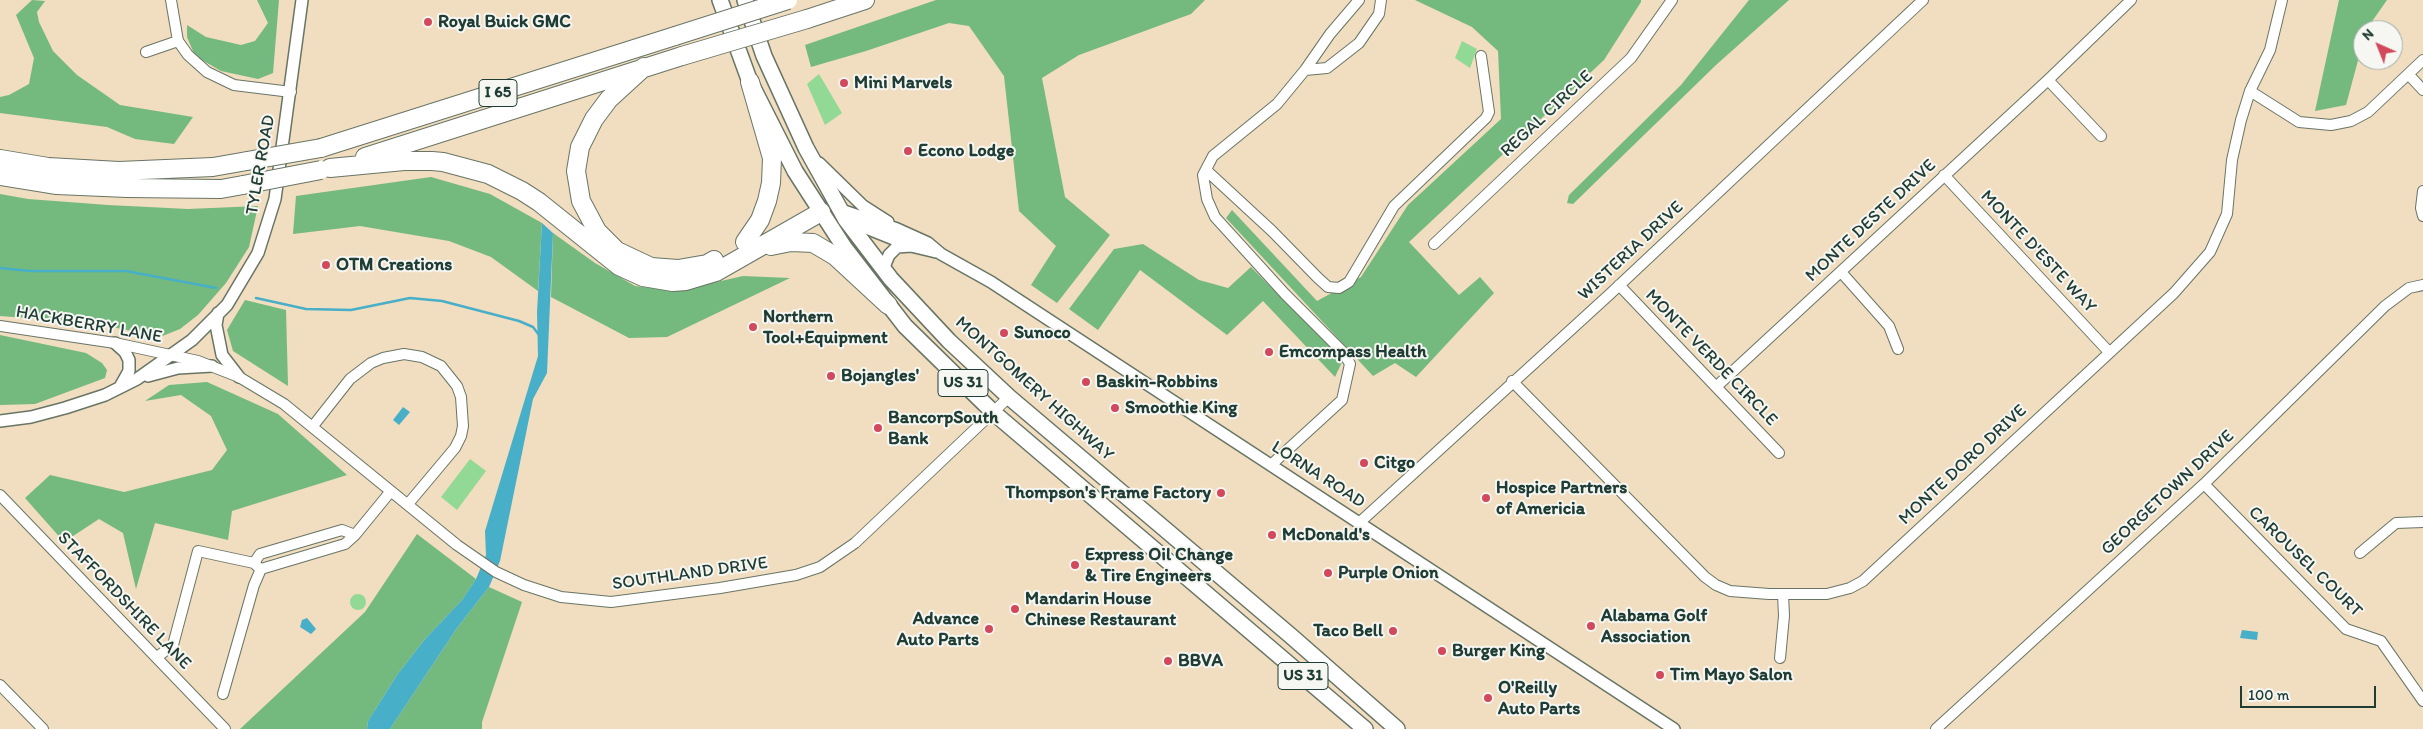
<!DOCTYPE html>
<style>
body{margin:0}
#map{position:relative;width:2423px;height:729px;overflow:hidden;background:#f1ddbf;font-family:Itim,sans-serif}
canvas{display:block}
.north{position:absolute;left:2353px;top:20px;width:50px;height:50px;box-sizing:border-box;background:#f6f6f2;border:1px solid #a0aca6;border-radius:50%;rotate:316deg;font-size:14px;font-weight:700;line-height:20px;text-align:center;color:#1f3d34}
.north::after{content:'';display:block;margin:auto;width:18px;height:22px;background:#d1495b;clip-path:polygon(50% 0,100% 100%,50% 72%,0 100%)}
.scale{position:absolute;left:2240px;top:686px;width:136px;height:22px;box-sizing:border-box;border:2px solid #1f3d34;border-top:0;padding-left:6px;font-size:15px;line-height:18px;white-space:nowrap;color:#1f3d34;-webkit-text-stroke:4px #f6f6f2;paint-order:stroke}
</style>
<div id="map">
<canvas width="2423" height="729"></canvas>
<div class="north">N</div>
<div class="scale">100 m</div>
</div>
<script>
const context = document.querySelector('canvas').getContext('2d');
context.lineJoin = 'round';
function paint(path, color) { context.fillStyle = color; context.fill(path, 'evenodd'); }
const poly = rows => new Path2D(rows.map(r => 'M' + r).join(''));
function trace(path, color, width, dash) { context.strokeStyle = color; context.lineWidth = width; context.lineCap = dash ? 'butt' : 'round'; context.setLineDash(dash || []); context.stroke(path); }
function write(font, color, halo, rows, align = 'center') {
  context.font = font + ' Itim,sans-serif'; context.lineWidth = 4; context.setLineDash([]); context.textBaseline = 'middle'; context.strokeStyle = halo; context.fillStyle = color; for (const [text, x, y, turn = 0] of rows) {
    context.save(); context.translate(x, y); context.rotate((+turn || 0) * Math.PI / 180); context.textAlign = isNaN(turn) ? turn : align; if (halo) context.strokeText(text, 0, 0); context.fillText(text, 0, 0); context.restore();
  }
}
paint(poly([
 [1462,41,1477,49,1470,68,1455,58],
 [819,74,842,113,825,125,807,84],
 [470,459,486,471,457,510,441,497],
 '350 602a8 8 0 1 1 16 0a8 8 0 1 1-16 0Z'
]), '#91d994');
paint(poly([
 [32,0,45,1,37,12,39,22,53,51,77,75,120,105,193,117,174,144,135,139,107,127,0,113,0,97,9,95,29,84,34,58,16,15],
 [257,0,279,0,273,73,258,79,221,71,195,56,187,37,187,25,206,37,241,45,255,41,268,23],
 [936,0,1205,0,1191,14,1079,55,1042,78,1065,197,1110,235,1057,303,1031,285,1056,246,1019,211,1004,76,969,26,949,23,866,51,811,67,805,45],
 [1415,0,1641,0,1641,2,1604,60,1409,242,1459,295,1480,277,1494,293,1416,377,1395,363,1373,376,1226,218,1232,210,1317,301,1361,277,1408,205,1501,119,1498,51,1472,27],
 [1749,0,1789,0,1716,65,1573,204,1567,203,1569,195,1681,85],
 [2339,0,2387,0,2366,30,2363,30,2363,42,2346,105,2315,111],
 [431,177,490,194,542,223,538,291,491,257,449,241,360,226,293,234,296,196],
 [0,194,28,199,108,205,188,209,258,206,249,247,226,283,198,315,180,329,160,337,93,323,0,316],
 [553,233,595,263,635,286,677,291,743,276,790,278,667,337,629,338,551,297],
 [1143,244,1199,280,1228,288,1251,267,1330,347,1342,362,1335,377,1263,301,1227,335,1140,270,1098,330,1069,309,1114,249],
 [245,300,286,310,288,386,233,351,227,330],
 [0,335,86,353,102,363,107,370,105,378,35,404,0,405],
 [207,382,278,414,347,475,232,511,228,540,155,523,136,589,123,533,99,519,64,542,25,498,50,475,124,492,212,470,227,450,211,416,181,395,145,401,169,385],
 [417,534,476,579,462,600,425,639,397,675,368,721,367,729,240,729,365,612],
 [489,587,522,602,482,722,482,729,390,729,457,628]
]), '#74b97e');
paint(poly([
 [542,223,553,233,547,373,533,399,500,561,489,587,457,628,390,729,367,729,368,721,397,675,425,639,462,600,476,579,486,555,485,531,538,356,537,312],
 [403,407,410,412,399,425,393,420],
 [307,618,316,629,311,634,300,627,302,620],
 [2242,630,2258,632,2257,640,2240,638]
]), '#48afc8');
trace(poly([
 [0,268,30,271,126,271,216,288],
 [256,298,306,309,351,310,410,298,442,301,519,321,533,327,539,335]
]), '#48afc8', 2.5);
const minor = poly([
 [171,0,178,41,188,55,207,72,234,85,291,92],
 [146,52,178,41],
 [1305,70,1327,68,1359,43,1379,14,1381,0],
 [2409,75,2423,90],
 [2048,80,2101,136],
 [2250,91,2299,122,2331,125,2351,121,2368,112,2423,60],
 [1206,170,1272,231,1318,278,1328,287,1339,288,1349,282,1394,206,1486,118,1489,112,1481,56],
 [1944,175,2109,352],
 [2423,191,2421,208,2423,216],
 [1434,244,1631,58,1672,0],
 [1841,272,1889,326,1898,349],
 [1619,285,1779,453],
 [0,326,115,343,198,361,239,377,284,404,457,545,496,572,524,585,561,597,611,602,720,588,796,575,820,567,855,543,1009,397],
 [1512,381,1705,577,1716,585,1730,591,1769,594,1827,594,1850,588,1863,581,2174,293,2210,252,2227,214,2232,160,2241,120,2250,91,2270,50,2282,0],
 [1717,386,2048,80,2131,0],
 [313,426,350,379,371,363,383,358,404,354,422,357,441,366,457,386,461,397,463,426,461,436,455,448,408,504],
 [1271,465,1342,400,1350,364,1343,352,1285,294,1215,217,1207,199,1203,175,1213,156,1277,104,1305,70,1330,34,1359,0],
 [2204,484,2346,629,2381,641,2423,701],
 [0,495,225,729],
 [1359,523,1610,294,1923,0],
 [355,535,391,491],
 [2360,553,2396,523,2423,522],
 [254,563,260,554,342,530,355,535,345,544,261,569],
 [157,657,173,645,198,551,254,563,258,567],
 [1780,658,1784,616,1783,594],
 [0,685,43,729],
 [223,694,254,585,261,569],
 [1936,729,2204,484,2385,306,2409,288,2423,285]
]);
const tertiary = poly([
 [819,163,863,206,888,222],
 [841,210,897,229,928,243,941,254,991,282,1674,729],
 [846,220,911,246,936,252],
 [884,267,889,255,897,247,911,246],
 [218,313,216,325,222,355,239,377],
 [115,343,125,352,129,360,129,371,120,387],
 [148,376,178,368,212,366],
 [0,421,31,417,65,408,105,395,137,379,192,340,227,305,258,253,275,199,302,0]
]);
const primary = poly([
 [720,0,750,82,795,171,844,247,905,326,994,413,1365,729],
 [745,0,764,56,806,148,846,220,891,279,949,341,1009,397,1291,636,1397,729]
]);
const motorway = poly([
 [807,19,865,0],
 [644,67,609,99,594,119,580,147,576,171,581,201,597,231,617,251,651,267,678,269,707,264,714,260],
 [321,148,675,36],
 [365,157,682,56],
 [0,159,48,167,119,171,213,167,247,161],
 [330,168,404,161,432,161,443,162,488,174,522,191,539,202,619,266,643,277,673,282,686,281,716,272,821,212],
 [0,176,57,185,127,188,221,189,243,185],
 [745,242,760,220,767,201,771,183,772,158,750,82],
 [771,246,791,242,813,243,835,256,888,305]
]);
trace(minor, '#687565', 12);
trace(tertiary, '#687565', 14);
trace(primary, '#687565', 18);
trace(motorway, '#687565', 20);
trace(minor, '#fff', 10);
trace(tertiary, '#fff', 11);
trace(primary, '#fff', 15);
trace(motorway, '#fff', 18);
const motorwayBridge = poly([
 [675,36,788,0],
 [682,56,807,19],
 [247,161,321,148],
 [243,185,321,170]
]);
trace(motorwayBridge, '#687565', 20, []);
trace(motorwayBridge, '#fff', 18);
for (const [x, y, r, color] of [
 [428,22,5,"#d1495b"],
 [844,83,5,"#d1495b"],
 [908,151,5,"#d1495b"],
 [326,265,5,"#d1495b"],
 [753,327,5,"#d1495b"],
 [1004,333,5,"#d1495b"],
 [1269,352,5,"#d1495b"],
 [831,376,5,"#d1495b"],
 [1086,382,5,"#d1495b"],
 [1115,408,5,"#d1495b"],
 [878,428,5,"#d1495b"],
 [1364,463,5,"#d1495b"],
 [1221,493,5,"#d1495b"],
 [1486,498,5,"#d1495b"],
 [1272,535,5,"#d1495b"],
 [1075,565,5,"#d1495b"],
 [1328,573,5,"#d1495b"],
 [1015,609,5,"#d1495b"],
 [1591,626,5,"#d1495b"],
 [989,629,5,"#d1495b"],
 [1393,631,5,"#d1495b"],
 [1442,651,5,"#d1495b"],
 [1168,661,5,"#d1495b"],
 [1660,675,5,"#d1495b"],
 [1488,698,5,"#d1495b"]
]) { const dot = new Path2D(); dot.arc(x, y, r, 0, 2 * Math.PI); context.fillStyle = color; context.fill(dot); trace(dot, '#f6f6f2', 2); }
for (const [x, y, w] of [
 [498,93,38],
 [963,383,50],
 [1303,676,50]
]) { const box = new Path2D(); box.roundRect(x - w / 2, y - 13.5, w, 27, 4); context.fillStyle = '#f6f6f2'; context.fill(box); trace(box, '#1f3d34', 1); }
write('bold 16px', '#1f3d34', null, [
 ["I 65",498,93],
 ["US 31",963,383],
 ["US 31",1303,676]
]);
write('bold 18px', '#1f3d34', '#f6f6f2', [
 ["Royal Buick GMC",438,22],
 ["Mini Marvels",854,83],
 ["Econo Lodge",918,151],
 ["OTM Creations",336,265],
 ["Northern",763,317],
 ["Tool+Equipment",763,338],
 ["Sunoco",1014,333],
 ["Emcompass Health",1279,352],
 ["Bojangles'",841,376],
 ["Baskin-Robbins",1096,382],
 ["Smoothie King",1125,408],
 ["BancorpSouth",888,418],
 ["Bank",888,439],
 ["Citgo",1374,463],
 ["Hospice Partners",1496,488],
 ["of Americia",1496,509],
 ["Thompson's Frame Factory",1211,493,"right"],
 ["McDonald's",1282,535],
 ["Express Oil Change",1085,555],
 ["& Tire Engineers",1085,576],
 ["Purple Onion",1338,573],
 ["Mandarin House",1025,599],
 ["Chinese Restaurant",1025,620],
 ["Alabama Golf",1601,616],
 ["Association",1601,637],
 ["Advance",979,619,"right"],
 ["Auto Parts",979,640,"right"],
 ["Taco Bell",1383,631,"right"],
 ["Burger King",1452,651],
 ["BBVA",1178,661],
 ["Tim Mayo Salon",1670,675],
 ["O'Reilly",1498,688],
 ["Auto Parts",1498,709]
], 'left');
write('18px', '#1f3d34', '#f6f6f2', [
 ["REGAL CIRCLE",1547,114,-43],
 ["TYLER ROAD",261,165,-80],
 ["MONTE DESTE DRIVE",1871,221,-43],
 ["WISTERIA DRIVE",1631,251,-43],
 ["MONTE D'ESTE WAY",2038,252,47],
 ["HACKBERRY LANE",89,325,10],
 ["MONTE VERDE CIRCLE",1711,358,46],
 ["MONTGOMERY HIGHWAY",1034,389,42],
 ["MONTE DORO DRIVE",1963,465,-43],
 ["LORNA ROAD",1318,475,33],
 ["GEORGETOWN DRIVE",2168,493,-43],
 ["CAROUSEL COURT",2305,562,44],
 ["SOUTHLAND DRIVE",690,574,-8],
 ["STAFFORDSHIRE LANE",124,601,46]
]);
</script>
